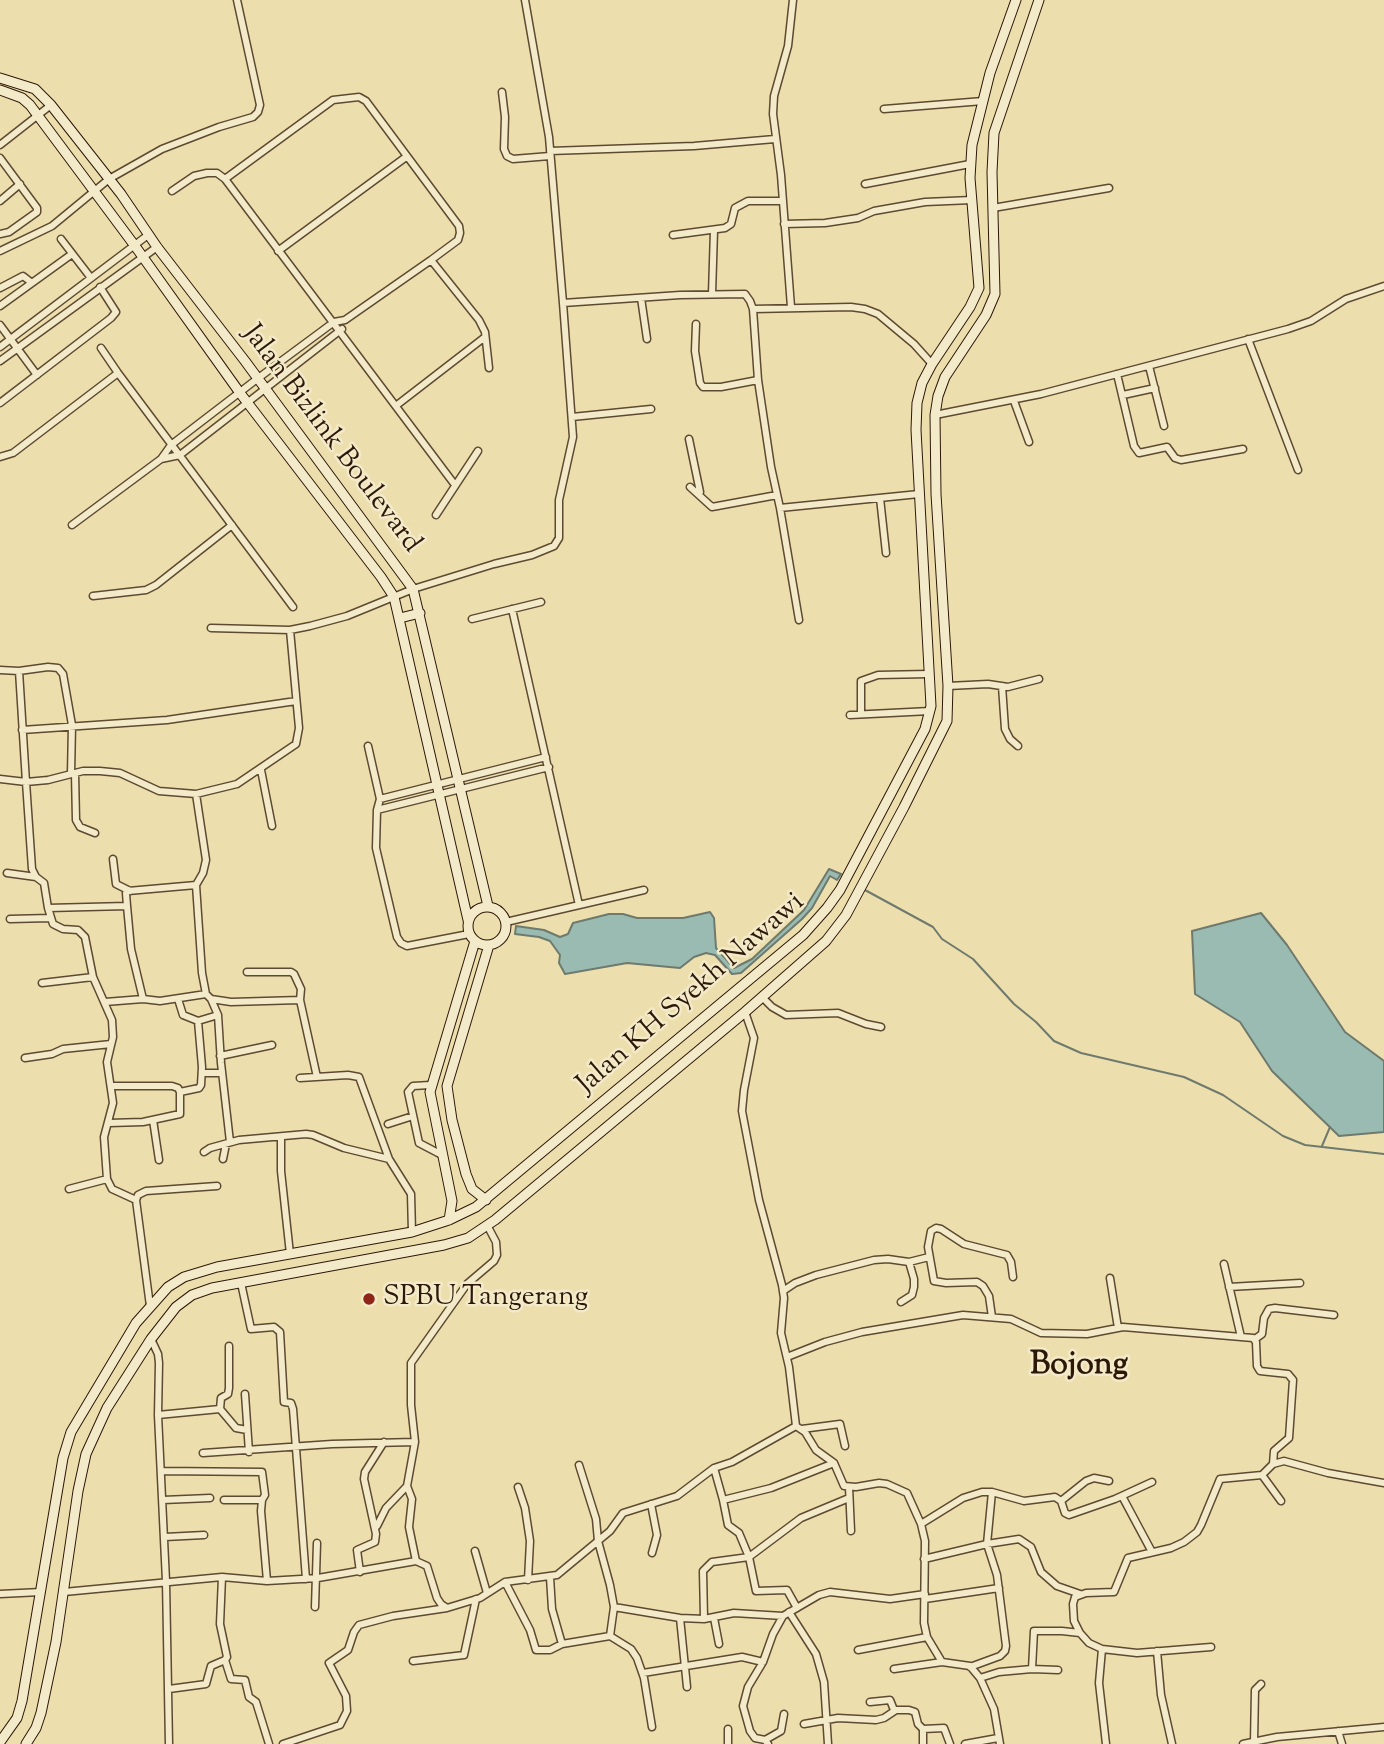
<!DOCTYPE html>
<style>
body{margin:0}
canvas{display:block;background:#eddead}
</style>
<canvas width="1384" height="1744"></canvas>
<script>
const context = document.querySelector('canvas').getContext('2d');
context.lineJoin = 'round';
function paint(path, color) { context.fillStyle = color; context.fill(path, 'evenodd'); }
const poly = rows => new Path2D(rows.map(r => 'M' + r).join(''));
function trace(path, color, width, dash) { context.strokeStyle = color; context.lineWidth = width; context.lineCap = dash ? 'butt' : 'round'; context.setLineDash(dash || []); context.stroke(path); }
function write(font, color, halo, rows, align = 'center') {
  context.font = font + ' "Sorts Mill Goudy",serif'; context.lineWidth = 5; context.setLineDash([]); context.textBaseline = 'middle'; context.strokeStyle = halo; context.fillStyle = color; for (const [text, x, y, turn = 0] of rows) {
    context.save(); context.translate(x, y); context.rotate((+turn || 0) * Math.PI / 180); context.textAlign = isNaN(turn) ? turn : align; if (halo) context.strokeText(text, 0, 0); context.fillText(text, 0, 0); context.restore();
  }
}
const water = poly([
 [829,869,841,874,837,880,830,876,812,908,802,919,741,973,732,974,715,955,706,953,694,957,680,968,627,963,565,974,559,963,560,955,550,941,539,937,515,934,516,926,544,930,560,937,568,934,573,923,609,914,623,914,637,918,683,918,710,912,714,918,716,948,734,968,752,959,804,910,829,869],
 [1261,913,1287,945,1345,1032,1384,1061,1384,1132,1339,1136,1272,1071,1240,1022,1195,994,1192,931,1261,913]
]);
paint(water, '#9abbb1');
trace(water, '#6e7a6d', 2);
trace(poly([
 [865,890,933,927,942,939,973,959,1014,1004,1036,1022,1054,1041,1081,1053,1184,1077,1223,1095,1283,1136,1305,1145,1384,1154],
 [1322,1146,1330,1127]
]), '#6e7a6d', 2);
const street = poly([
 [525,0,549,137,563,303,680,295,745,294,750,301,753,309,758,380,771,467,780,508,919,494],
 [502,92,505,117,504,149,507,156,513,159,550,156],
 [884,109,983,101],
 [0,145,51,105],
 [550,151,694,146,775,139],
 [0,158,37,208,37,212,9,232,0,234],
 [865,184,970,164],
 [172,191,194,176,207,173,217,173,225,179,455,485],
 [0,201,20,184],
 [993,208,1109,188],
 [784,224,825,223,858,218,874,211,925,202,972,200],
 [673,235,725,228,731,224,735,208,748,201,782,201],
 [61,239,91,278],
 [0,251,52,226,109,179,162,149,219,127,253,117,258,112,260,105,237,0],
 [278,251,406,157],
 [431,260,479,320,485,332,489,368],
 [0,288,23,276,32,283],
 [712,294,714,230],
 [641,298,647,339],
 [0,306,72,254],
 [791,307,781,175,773,114,774,96,788,46,793,0],
 [753,309,851,307,865,309,878,314,914,344,932,364],
 [696,324,695,351,700,383,703,387,721,387,758,380],
 [0,325,37,375],
 [1248,339,1298,470],
 [0,347,148,235],
 [101,348,118,373,293,607],
 [0,361,157,247],
 [1149,366,1164,426],
 [1117,374,1134,446,1139,453,1167,447,1175,458,1181,460,1243,449],
 [1123,395,1155,388],
 [1014,401,1029,442],
 [0,403,111,318,116,312,100,287],
 [397,405,485,337],
 [935,415,1041,394,1288,329,1311,321,1346,299,1384,286],
 [572,417,651,409],
 [689,439,700,492],
 [0,457,13,453,118,373],
 [161,459,180,455,342,329],
 [690,487,712,507,777,495],
 [880,498,886,553],
 [780,508,799,620],
 [436,515,478,451],
 [72,525,161,459,171,445,257,379,334,322,345,320,431,260,458,240,460,233,459,226,366,101,359,97,333,100,225,179],
 [93,596,146,590,156,585,232,525],
 [512,609,579,905],
 [472,619,541,602],
 [211,628,290,630,310,626,347,616,413,589,494,564,532,555,554,546,559,538,559,500,573,437,563,303],
 [0,670,19,671,48,667,58,668,63,674,72,725,71,774],
 [19,671,26,782,48,780,83,771,100,771,120,773,159,791,196,794,237,784,296,744,299,728,290,630],
 [948,686,988,684,1008,687,1039,679],
 [1002,686,1005,729,1010,739,1018,746],
 [861,714,861,681,878,675,929,674],
 [850,715,930,711],
 [22,730,167,720,296,701],
 [368,746,380,799,377,810,376,848,397,937,401,943,407,946,469,934],
 [261,770,272,826],
 [75,773,76,820,80,827,95,833],
 [0,779,26,782,32,869,36,877,44,883,48,908,53,924,63,929,78,930,85,937,93,977,112,1020,113,1037,107,1062,113,1103,104,1137,107,1179,112,1189,136,1200,150,1306],
 [196,794,206,860,203,873,196,885,202,973,206,994,211,999,218,1015,221,1063,230,1142],
 [380,799,546,757],
 [377,810,549,767],
 [113,859,116,884,130,891],
 [7,873,36,877],
 [127,906,126,893,128,891,196,885],
 [48,908,127,906,131,949,143,999,160,1001,206,994],
 [10,919,50,918],
 [506,922,644,890],
 [247,972,291,972,294,974,301,989,300,1000,317,1077],
 [42,983,93,977],
 [762,997,772,1007,786,1015,838,1013,866,1024,881,1027],
 [178,999,183,1015,198,1021],
 [211,999,231,1002,300,1000],
 [105,1002,143,999],
 [745,1012,754,1038,744,1090,742,1111,759,1200,782,1285,784,1298,781,1333,789,1367,796,1426],
 [220,1056,272,1045],
 [25,1058,52,1054,63,1049,111,1044],
 [202,1073,222,1073],
 [300,1078,348,1075,359,1077,389,1159,411,1194,412,1232],
 [430,1085,413,1086,408,1092,419,1143,442,1155],
 [111,1086,172,1086,178,1088,180,1092],
 [153,1120,159,1160],
 [109,1123,143,1122,180,1114,180,1092,199,1088,201,1085,202,1067,198,1021,218,1015],
 [388,1124,413,1116],
 [281,1137,281,1171,290,1254],
 [204,1152,210,1148,239,1140,306,1134,313,1135,344,1148,389,1159],
 [223,1159,226,1144],
 [69,1189,107,1179],
 [136,1200,138,1195,146,1191,217,1186],
 [1224,1264,1241,1337],
 [1110,1278,1118,1328],
 [241,1283,251,1329,274,1327,280,1332,284,1402,291,1403,293,1409,306,1579],
 [1229,1287,1300,1283],
 [783,1291,795,1283,816,1275,874,1260,888,1259,909,1262,929,1257],
 [901,1302,912,1295,914,1287,914,1279,909,1262],
 [992,1317,989,1296,983,1286,977,1282,946,1283,934,1281,928,1247,931,1231,936,1228,941,1229,964,1244,1007,1255,1011,1262,1013,1277],
 [151,1339,158,1354,159,1363,158,1415,166,1581,169,1744],
 [1255,1339,1262,1334,1264,1318,1269,1309,1275,1308,1334,1315],
 [787,1357,825,1342,862,1332,963,1315,1011,1319,1041,1333,1087,1334,1123,1327,1253,1338,1256,1342,1257,1366,1260,1371,1288,1374,1293,1380,1289,1438,1274,1451,1273,1464],
 [245,1394,249,1452],
 [220,1409,236,1428,247,1430],
 [158,1415,220,1409,221,1398,228,1394,229,1388,229,1346],
 [802,1429,840,1424,845,1446],
 [203,1453,332,1444,415,1442],
 [714,1468,723,1500,771,1488,834,1463],
 [162,1471,262,1472,265,1495,262,1500,261,1511,267,1581],
 [1262,1475,1281,1501],
 [518,1487,525,1508,530,1541,528,1580],
 [849,1487,851,1531],
 [1122,1496,1152,1552],
 [163,1500,210,1498],
 [224,1500,262,1500],
 [723,1500,728,1525,739,1533,749,1557,801,1518,849,1498],
 [1061,1501,1086,1481,1094,1478,1109,1481],
 [651,1504,657,1535,652,1553],
 [921,1524,963,1498,982,1492,992,1492,1024,1501,1055,1497,1061,1501,1065,1513,1069,1515,1115,1499,1152,1482],
 [377,1526,386,1508,407,1486],
 [165,1537,204,1535],
 [475,1551,487,1593],
 [924,1559,987,1544,1019,1539,1031,1547,1041,1572,1057,1586,1080,1594],
 [416,1561,409,1527,412,1499,407,1486,415,1442,411,1405,411,1363,467,1284,494,1261,497,1255,496,1242,487,1225],
 [360,1572,357,1550,375,1542,376,1534,364,1479,365,1472,384,1442],
 [550,1577,552,1609,562,1644],
 [505,1582,530,1630,536,1650,550,1650,562,1644,610,1636,614,1607,610,1585,598,1541,596,1519,579,1465],
 [64,1592,222,1577,267,1581,318,1578,416,1561,427,1566,437,1598,441,1604,447,1608,480,1598,505,1582,557,1575,610,1531,623,1513,677,1496,714,1468,732,1462,796,1426,805,1432,816,1450,834,1463,844,1486,856,1487,879,1483,887,1484,907,1493,921,1524,925,1541,924,1623,927,1637,942,1662,970,1666,980,1678,994,1709,1000,1744],
 [0,1594,41,1592],
 [925,1599,999,1588],
 [315,1607,317,1543],
 [614,1607,680,1618,704,1619,734,1613,783,1616],
 [789,1612,816,1654,824,1682,828,1744],
 [680,1618,687,1687],
 [714,1618,719,1644],
 [704,1619,703,1571,712,1562,749,1557,756,1591,787,1590,797,1608],
 [610,1636,631,1649,637,1658,644,1678,652,1727],
 [1102,1649,1137,1653,1211,1647],
 [858,1650,927,1637],
 [1157,1651,1161,1695,1172,1744],
 [225,1660,231,1679,245,1680,249,1697,256,1702,269,1744],
 [413,1661,464,1655,476,1599],
 [970,1667,1000,1656,1005,1651,1006,1646,997,1575,987,1544,992,1492],
 [894,1669,942,1662],
 [1032,1669,1034,1631,1062,1631,1080,1633],
 [643,1673,742,1657,763,1662],
 [980,1678,999,1672,1032,1669,1058,1670],
 [169,1689,206,1684,211,1666,225,1660,227,1657,220,1624,222,1577],
 [870,1702,890,1700,894,1710],
 [804,1724,838,1718,876,1720,884,1718,896,1710,909,1710,915,1712,918,1724,923,1729,944,1728,950,1744],
 [923,1729,923,1744],
 [1338,1731,1342,1744],
 [765,1740,781,1731,784,1714],
 [1254,1742,1255,1690,1261,1684],
 [283,1744,340,1725,347,1711,346,1696,329,1663,348,1650,354,1632,359,1625,393,1616,447,1608],
 [728,1744,728,1729],
 [768,1744,765,1740,755,1738,750,1731,743,1706,748,1687,763,1662,773,1634,783,1616,819,1595,830,1592,890,1599,925,1594],
 [965,1744,998,1738],
 [1106,1744,1099,1683,1102,1649,1089,1643,1080,1633,1074,1621,1073,1604,1075,1597,1086,1593,1114,1592,1128,1558,1171,1548,1184,1542,1197,1532,1201,1525,1220,1479,1262,1475,1273,1464,1284,1461,1328,1473,1384,1483],
 [1243,1744,1277,1737,1384,1727]
]);
const secondary = poly([
 [0,78,35,89,51,105,121,194,157,247,245,361,413,589,488,906],
 [0,90,22,98,30,105,135,246,240,393,381,577,394,597,468,920],
 [400,618,420,613],
 '468 926a19 19 0 1 1 38 0a19 19 0 1 1-38 0Z',
 [486,1200,472,1189,466,1174,452,1120,447,1086,489,945],
 [449,1220,452,1201,430,1092,475,941],
 [0,1742,17,1718,22,1701,63,1458,71,1432,136,1323,168,1287,184,1277,217,1267,412,1232,449,1220,476,1207,803,935,827,908,840,890,925,729,931,706,916,430,917,403,922,383,932,364,970,307,979,288,970,178,972,145,990,73,1016,0],
 [26,1744,36,1728,41,1713,56,1642,78,1491,86,1454,107,1408,151,1339,176,1307,192,1295,212,1288,444,1245,468,1238,495,1220,745,1012,826,941,846,915,904,807,947,721,948,686,936,494,935,415,938,396,945,377,986,315,995,294,992,172,994,133,1039,0]
]);
trace(street, '#5d4a31', 9);
trace(secondary, '#2d1808', 11);
trace(street, '#f3eaca', 6);
trace(secondary, '#f3eaca', 9);
for (const [x, y, r, color] of [
 [369,1299,7,"#8f2418"]
]) { const dot = new Path2D(); dot.arc(x, y, r, 0, 2 * Math.PI); context.fillStyle = color; context.fill(dot); trace(dot, '#f3eaca', 2.5); }
write('28px', '#2d1808', '#f3eaca', [
 ["Jalan Bizlink Boulevard",330,440,53],
 ["Jalan KH Syekh Nawawi",692,995,-41]
]);
write('28px', '#2d1808', '#f3eaca', [
 ["SPBU Tangerang",383,1299]
], 'left');
write('bold 32px', '#2d1808', '#f3eaca', [
 ["Bojong",1079,1368]
]);
</script>
